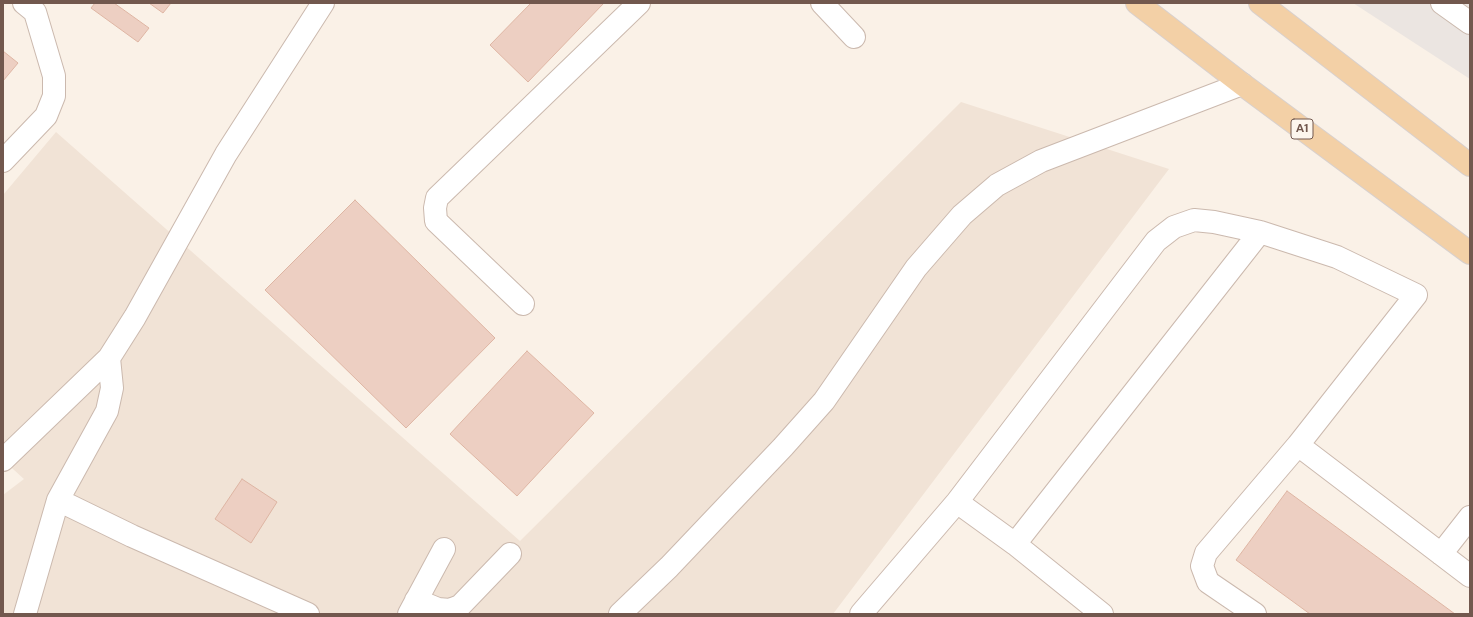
<!DOCTYPE html>
<style>
body{margin:0}
#map{position:relative;width:1473px;height:617px;overflow:hidden;background:#faf1e7;font-family:"DM Sans",sans-serif}
canvas{display:block}
.frame{position:absolute;inset:0;border:4px solid #72584e;pointer-events:none}
</style>
<div id="map">
<canvas width="1473" height="617"></canvas>
<div class="frame"></div>
</div>
<script>
const context = document.querySelector('canvas').getContext('2d');
context.lineJoin = 'round';
function paint(path, color) { context.fillStyle = color; context.fill(path, 'evenodd'); }
const poly = rows => new Path2D(rows.map(r => 'M' + r).join(''));
function trace(path, color, width, dash) { context.strokeStyle = color; context.lineWidth = width; context.lineCap = dash ? 'butt' : 'round'; context.setLineDash(dash || []); context.stroke(path); }
function write(font, color, halo, rows, align = 'center') {
  context.font = font + ' "DM Sans",sans-serif'; context.lineWidth = 3; context.setLineDash([]); context.textBaseline = 'middle'; context.strokeStyle = halo; context.fillStyle = color; for (const [text, x, y, turn = 0] of rows) {
    context.save(); context.translate(x, y); context.rotate((+turn || 0) * Math.PI / 180); context.textAlign = isNaN(turn) ? turn : align; if (halo) context.strokeText(text, 0, 0); context.fillText(text, 0, 0); context.restore();
  }
}
paint(poly([
 [961,102,1169,169,833,614,3,614,3,495,24,479,3,460,3,195,56,132,520,541]
]), '#f1e3d6');
paint(poly([
 [1353,3,1470,3,1470,79]
]), '#ebe5e1');
const building = poly([
 [95,3,114,3,149,28,138,42,91,8,95,3],
 [149,3,171,3,163,13,149,3],
 [531,3,604,3,528,82,490,45,531,3],
 [3,51,18,63,3,81,3,51],
 [355,200,495,338,406,428,265,290,355,200],
 [527,351,594,413,517,496,450,434,527,351],
 [242,479,277,502,251,543,215,519,242,479],
 [1287,491,1455,614,1310,614,1236,560,1287,491]
]);
paint(building, '#edcfc2');
trace(building, '#deb5a3', 1);
const minor = poly([
 [822,3,854,37],
 [1442,3,1470,23],
 [3,161,46,116,54,96,54,76,35,12,24,3],
 [523,304,436,221,435,208,437,198,639,3],
 [3,460,109,358,135,317,226,154,323,3],
 [58,500,132,536,308,614],
 [957,502,1015,544,1102,614],
 [1015,544,1260,232],
 [1441,554,1470,517],
 [416,600,438,609,450,610,460,606,510,554],
 [25,614,58,500,107,411,112,388,109,358],
 [409,614,444,549],
 [620,614,669,567,783,447,824,401,916,268,962,215,997,185,1041,161,1242,84],
 [861,614,957,502,1156,241,1174,227,1194,220,1214,222,1260,232,1337,257,1416,295,1298,445,1470,576],
 [1255,614,1208,582,1202,566,1206,553,1298,445]
]);
const major = poly([
 [1137,3,1242,84,1470,253],
 [1260,3,1470,165]
]);
trace(minor, '#cbb9ae', 24);
trace(major, '#d8d0cd', 24);
trace(minor, '#fff', 22);
trace(major, '#f3d0a6', 22);
for (const [x, y, w] of [
 [1302,129,22]
]) { const box = new Path2D(); box.roundRect(x - w / 2, y - 10, w, 20, 3); context.fillStyle = '#fdf6ed'; context.fill(box); trace(box, '#72584e', 1); }
write('bold 12px', '#72584e', null, [
 ["A1",1302,129]
]);
</script>
